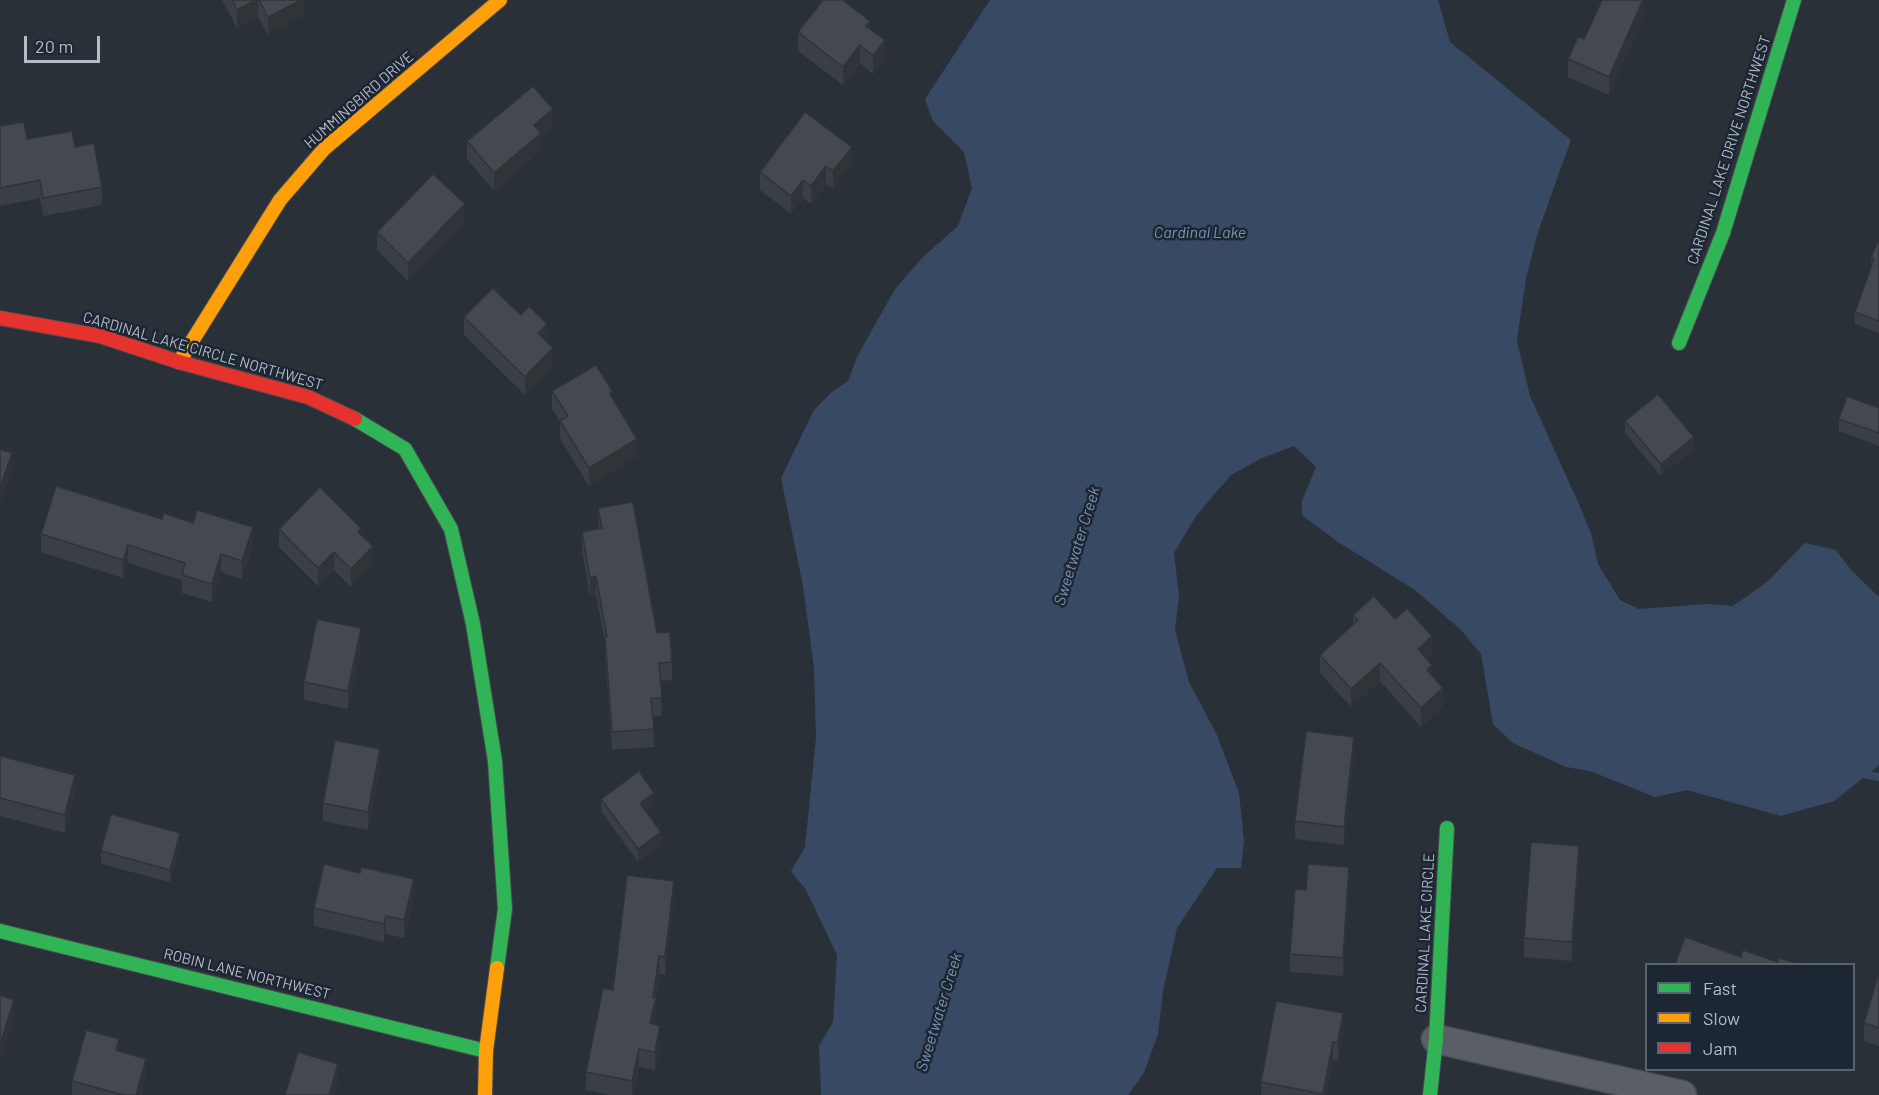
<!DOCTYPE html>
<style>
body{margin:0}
#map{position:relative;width:1879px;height:1095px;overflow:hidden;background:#2a3038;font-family:Barlow,sans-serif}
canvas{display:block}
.legend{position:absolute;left:1645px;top:963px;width:210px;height:108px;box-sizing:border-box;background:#1d2633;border:2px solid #59626f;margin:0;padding:8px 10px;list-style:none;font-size:18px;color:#b4bcc9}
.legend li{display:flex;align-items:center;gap:12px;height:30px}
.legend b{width:30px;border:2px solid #59626f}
.scale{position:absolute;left:24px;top:36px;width:76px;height:27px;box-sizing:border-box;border:3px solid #b4bcc9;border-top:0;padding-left:8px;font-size:18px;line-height:21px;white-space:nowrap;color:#b4bcc9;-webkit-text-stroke:4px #1d2633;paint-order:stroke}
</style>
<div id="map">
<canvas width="1879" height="1095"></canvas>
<ul class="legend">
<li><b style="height:8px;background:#30b455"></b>Fast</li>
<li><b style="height:8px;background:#ff9f0a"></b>Slow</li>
<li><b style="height:8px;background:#e5322d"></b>Jam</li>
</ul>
<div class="scale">20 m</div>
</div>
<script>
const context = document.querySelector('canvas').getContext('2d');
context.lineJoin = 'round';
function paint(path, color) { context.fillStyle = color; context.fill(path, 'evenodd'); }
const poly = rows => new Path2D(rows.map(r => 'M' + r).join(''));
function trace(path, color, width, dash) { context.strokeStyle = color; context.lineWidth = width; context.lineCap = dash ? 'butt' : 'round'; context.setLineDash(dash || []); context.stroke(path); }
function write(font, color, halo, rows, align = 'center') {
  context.font = font + ' Barlow,sans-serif'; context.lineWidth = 5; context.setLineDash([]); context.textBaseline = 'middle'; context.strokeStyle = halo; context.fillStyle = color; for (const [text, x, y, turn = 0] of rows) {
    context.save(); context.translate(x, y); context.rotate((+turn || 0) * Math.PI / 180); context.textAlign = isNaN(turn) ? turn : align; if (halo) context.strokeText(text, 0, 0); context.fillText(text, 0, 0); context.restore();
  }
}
paint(poly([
 [990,0,1438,0,1450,42,1571,140,1538,232,1526,278,1517,341,1530,396,1578,502,1591,533,1598,564,1620,600,1639,609,1707,604,1733,606,1767,582,1805,543,1836,550,1851,570,1879,597,1879,764,1877,767,1834,801,1781,816,1687,790,1655,797,1590,771,1566,767,1513,743,1493,724,1481,654,1461,630,1415,590,1338,542,1302,515,1302,501,1316,467,1294,446,1262,458,1231,475,1196,516,1174,553,1179,596,1175,630,1189,682,1216,733,1239,793,1244,841,1241,868,1217,868,1177,928,1163,991,1158,1034,1144,1073,1128,1095,821,1095,819,1046,833,1022,837,955,806,890,791,871,805,847,816,738,814,668,803,586,781,478,814,410,833,391,848,381,857,357,895,289,924,256,958,226,972,188,964,152,933,121,925,99]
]), '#384963');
trace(poly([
 [1867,775,1879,777]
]), '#384963', 8);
const street = poly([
 [1436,1039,1682,1095]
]);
const fast = poly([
 [1679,343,1723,233,1794,0],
 [355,419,405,449,451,529,473,624,495,761,505,909,497,968],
 [0,931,486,1051],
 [1430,1095,1436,1039,1447,828]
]);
const slow = poly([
 [179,362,280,200,324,149,500,0],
 [485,1095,486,1051,497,968]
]);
const jam = poly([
 [0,318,100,336,179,362,308,397,355,419]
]);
trace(street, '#484c53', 31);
trace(fast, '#484c53', 16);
trace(slow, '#484c53', 16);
trace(jam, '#484c53', 16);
trace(street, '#5a5e66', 28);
trace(fast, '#30b455', 14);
trace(slow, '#ff9f0a', 14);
trace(jam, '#e5322d', 14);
paint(poly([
 [222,0,304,0,304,16,268,35,258,17,237,28],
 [1643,18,1609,95,1568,77,1568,59],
 [870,29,885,58,873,74,860,63,843,85,798,51,798,32],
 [805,112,852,165,833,189,826,184,811,204,803,198,791,214,760,190,760,172],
 [0,126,27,139,75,147,102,187,102,205,43,216,40,198,0,206],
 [553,127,541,137,541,151,494,191,467,159,467,141],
 [465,222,408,281,377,250,377,232],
 [1879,239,1879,333,1855,324,1855,312,1871,267,1871,257],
 [464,317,547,342,553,367,525,395,464,335],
 [552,391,613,398,637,457,589,486,560,439,560,422,552,409],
 [1879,408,1879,446,1839,431,1839,419],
 [1625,421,1694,449,1661,476,1625,433],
 [598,508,657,633,672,662,672,680,661,681,662,716,653,716,654,747,612,750,605,655,605,642,596,595,590,596,582,550,582,532,599,529],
 [162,519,253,545,242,579,221,572,212,602,182,593,182,580,128,563,123,578,41,552,41,534],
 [279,529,373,564,351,587,334,570,318,586,279,547],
 [1353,615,1395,619,1432,654,1427,659,1443,706,1421,727,1380,681,1351,707,1320,673,1320,655,1353,625],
 [361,646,348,709,304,700,304,682],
 [1354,755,1344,845,1295,839,1295,821],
 [0,756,75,793,65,833,0,816],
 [380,768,368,830,323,821,323,803],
 [601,799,654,805,646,811,661,844,638,862,601,811],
 [180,845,170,882,101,864,101,851],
 [1579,864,1572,961,1524,957,1524,938],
 [1349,885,1343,976,1290,972,1290,954,1306,890],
 [414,897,404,938,386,934,384,942,314,926,314,908],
 [674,899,665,975,659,974,656,998,656,1016,654,1024,660,1044,655,1070,639,1067,633,1095,610,1095,586,1090,586,1072,613,990],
 [1879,972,1879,1046,1864,1041,1864,1023],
 [1343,1031,1338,1061,1333,1060,1327,1095,1261,1095,1261,1082],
 [119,1051,146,1077,141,1095,72,1095,72,1081]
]), '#3a3f45');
paint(poly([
 [256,0,258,0,258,17,237,28,237,10],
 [301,0,304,0,304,16,268,35,268,17],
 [1643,0,1643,18,1609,95,1609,77],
 [870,21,870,39,866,26],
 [885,40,885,58,873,74,873,56],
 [860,45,860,63,843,85,843,67],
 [553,109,553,127,541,137,541,151,494,191,494,173,534,125],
 [852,147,852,165,833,189,833,171],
 [826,166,826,184,811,204,811,186],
 [803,180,803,198,791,214,791,196],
 [465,204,465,222,408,281,408,263],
 [547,324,547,342,538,333],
 [553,348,553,367,525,395,525,377],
 [1694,437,1694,449,1661,476,1661,464],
 [637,439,637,457,589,486,589,468],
 [12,453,12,471,0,506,0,488],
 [253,527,253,545,242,579,242,561],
 [128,545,128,563,123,578,123,560],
 [373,546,373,564,351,587,351,569],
 [334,552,334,570,318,586,318,568],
 [221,554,221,572,212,602,212,584],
 [596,576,596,595,590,596,590,578],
 [361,628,361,646,348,709,348,691],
 [1432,636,1432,654,1418,667,1418,649],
 [1380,663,1380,681,1351,707,1351,689],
 [1432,665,1432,683,1427,670],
 [1443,688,1443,706,1421,727,1421,708],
 [1354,737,1354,755,1344,845,1344,827],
 [380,749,380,768,368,830,368,812],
 [75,775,75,793,65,833,65,815],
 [654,793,654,805,640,815,640,803],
 [661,832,661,844,638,862,638,849],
 [180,833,180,845,170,882,170,870],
 [1579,846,1579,864,1572,961,1572,942],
 [1349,867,1349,885,1343,976,1343,958],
 [414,879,414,897,404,938,404,920],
 [674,881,674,899,665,975,665,957],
 [386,916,386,934,384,942,384,924],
 [659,956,659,974,655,999,656,998,656,1016,650,1042,650,1023],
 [14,1000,14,1018,0,1063,0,1045],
 [1343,1013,1343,1031,1338,1061,1338,1042],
 [660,1026,660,1044,655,1070,655,1052],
 [119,1039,119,1057,116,1050],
 [1333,1042,1333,1060,1327,1095,1323,1095],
 [639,1049,639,1067,633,1095,632,1095,632,1081],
 [146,1059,146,1077,141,1095,136,1095],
 [338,1064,338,1082,335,1095,329,1095]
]), '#303338');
const building = poly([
 [232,0,256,0,237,10,232,0],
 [259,0,301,0,268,17,259,0],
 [823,0,843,0,870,21,866,26,885,40,873,56,860,45,843,67,798,32,823,0],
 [1602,0,1643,0,1609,77,1568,59,1578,37,1584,39,1602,0],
 [533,86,553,109,534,125,541,133,494,173,467,141,533,86],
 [805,112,852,147,833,171,826,166,811,186,803,180,791,196,760,172,805,112],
 [24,122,27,139,72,131,75,147,94,143,102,187,43,198,40,180,0,188,0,126,24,122],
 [433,174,465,204,408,263,377,232,433,174],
 [1879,239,1879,321,1855,312,1874,259,1871,257,1879,239],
 [493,288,521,315,529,306,547,324,538,333,553,348,525,377,464,317,493,288],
 [596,365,613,392,610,394,637,439,589,468,560,421,568,416,552,391,596,365],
 [1658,394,1694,437,1661,464,1625,421,1658,394],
 [1847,396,1879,408,1879,433,1839,419,1847,396],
 [0,449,12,453,0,488,0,449],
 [56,486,162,519,164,513,193,523,197,510,253,527,242,561,221,554,212,584,182,575,185,563,128,545,123,560,41,534,56,486],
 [320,487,361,528,358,532,373,546,351,569,334,552,318,568,279,529,320,487],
 [633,502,657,633,670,632,672,662,659,663,662,698,651,698,654,729,612,732,605,637,607,637,596,576,590,578,582,532,602,528,598,508,633,502],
 [1374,596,1395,619,1407,608,1432,636,1418,649,1432,665,1427,670,1443,688,1421,708,1380,663,1351,689,1320,655,1358,620,1353,615,1374,596],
 [317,619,361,628,348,691,304,682,317,619],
 [1306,731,1354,737,1344,827,1295,821,1306,731],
 [335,740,380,749,368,812,323,803,335,740],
 [0,756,75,775,65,815,0,798,0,756],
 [639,771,654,793,640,803,661,832,638,849,601,799,639,771],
 [111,814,180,833,170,870,101,851,111,814],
 [1531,842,1579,846,1572,942,1524,938,1531,842],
 [324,864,360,873,361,867,414,879,404,920,386,916,384,924,314,908,324,864],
 [1308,864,1349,867,1343,958,1290,954,1295,889,1306,890,1308,864],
 [627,875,674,881,665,957,659,956,653,998,656,998,650,1023,660,1026,655,1052,639,1049,632,1081,586,1072,603,988,613,990,627,875],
 [1685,937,1741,957,1743,950,1778,962,1779,958,1799,964,1675,964,1685,937],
 [1879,972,1879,1028,1864,1023,1879,972],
 [0,995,14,1000,0,1045,0,995],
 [1276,1001,1343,1013,1338,1042,1333,1042,1323,1094,1261,1082,1276,1001],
 [86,1030,119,1039,116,1050,146,1059,136,1095,123,1095,72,1081,86,1030],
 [298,1052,338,1064,329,1095,285,1095,298,1052]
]);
paint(building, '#444950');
trace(building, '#303338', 1.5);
write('15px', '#b4bcc9', '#1d2633', [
 ["HUMMINGBIRD DRIVE",359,100,-41],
 ["CARDINAL LAKE DRIVE NORTHWEST",1729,150,-72],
 ["CARDINAL LAKE CIRCLE NORTHWEST",203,351,16],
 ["CARDINAL LAKE CIRCLE",1425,933,-87],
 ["ROBIN LANE NORTHWEST",247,974,14]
]);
write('italic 16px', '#7c92b1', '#1d2633', [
 ["Cardinal Lake",1200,233],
 ["Sweetwater Creek",1077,546,-73],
 ["Sweetwater Creek",939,1012,-73]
]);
</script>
